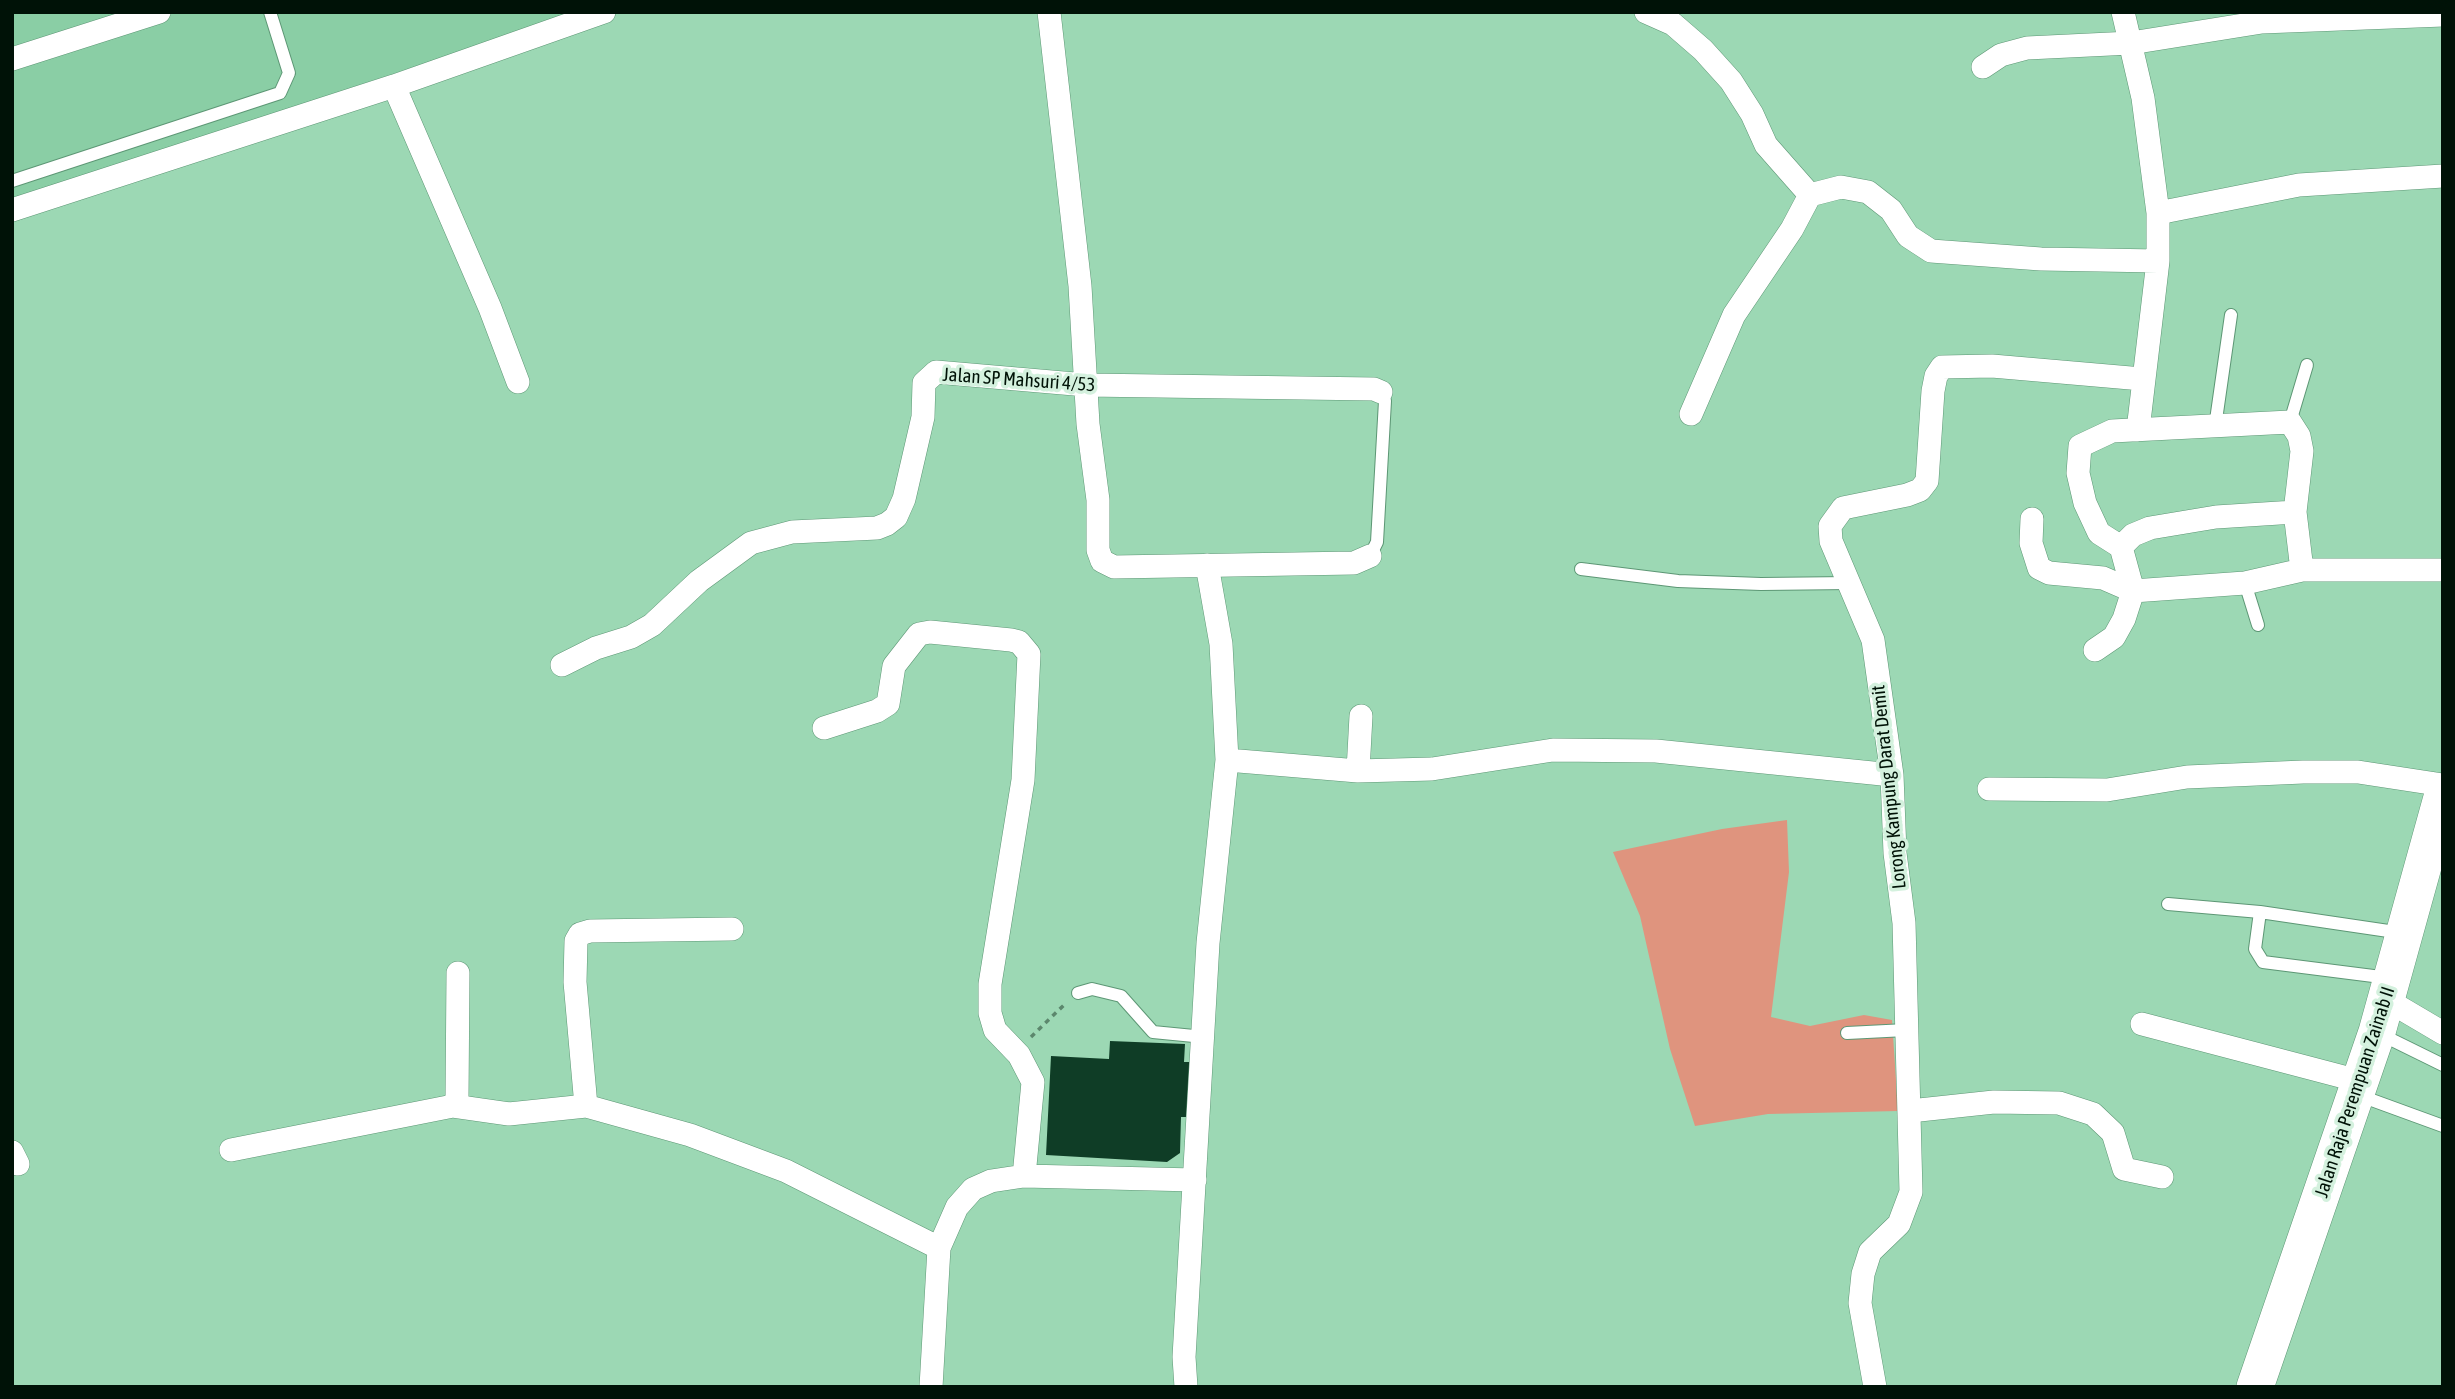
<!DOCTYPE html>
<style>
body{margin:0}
#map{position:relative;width:2455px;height:1399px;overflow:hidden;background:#9cd8b4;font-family:"Asap Condensed",sans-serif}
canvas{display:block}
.frame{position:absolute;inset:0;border:14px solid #001207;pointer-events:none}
</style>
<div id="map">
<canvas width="2455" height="1399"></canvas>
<div class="frame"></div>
</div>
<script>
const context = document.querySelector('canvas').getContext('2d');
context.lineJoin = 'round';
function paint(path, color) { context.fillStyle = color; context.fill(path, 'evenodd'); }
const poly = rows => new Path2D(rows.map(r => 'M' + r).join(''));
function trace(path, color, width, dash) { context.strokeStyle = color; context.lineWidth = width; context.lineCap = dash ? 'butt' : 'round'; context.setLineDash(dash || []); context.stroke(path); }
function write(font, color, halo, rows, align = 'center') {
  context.font = font + ' "Asap Condensed",sans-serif'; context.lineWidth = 7; context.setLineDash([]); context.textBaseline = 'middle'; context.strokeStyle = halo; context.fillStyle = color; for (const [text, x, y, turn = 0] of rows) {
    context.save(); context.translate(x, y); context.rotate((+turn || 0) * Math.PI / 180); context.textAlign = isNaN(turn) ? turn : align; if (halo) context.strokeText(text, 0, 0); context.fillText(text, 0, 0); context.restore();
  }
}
paint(poly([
 [12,12,579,12,12,200]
]), '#8acea5');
paint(poly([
 [1787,820,1789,872,1771,1017,1810,1026,1864,1015,1892,1020,1898,1111,1768,1114,1695,1126,1670,1049,1640,916,1613,852,1722,829]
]), '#df947e');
paint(poly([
 [1110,1041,1185,1044,1184,1062,1194,1062,1192,1117,1181,1117,1180,1153,1167,1162,1046,1155,1051,1056,1109,1059]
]), '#0f3d26');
const lane = poly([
 [12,181,280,93,289,73,270,12],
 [2290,422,2307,365],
 [2215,427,2231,315],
 [1370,556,1377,542,1385,401,1381,392],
 [1581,569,1678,581,1761,584,1850,583],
 [2245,583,2258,625],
 [2168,904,2260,912,2402,933],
 [2260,912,2255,949,2263,962,2389,978],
 [1078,993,1092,989,1121,996,1153,1032,1204,1037],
 [1847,1033,1906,1030],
 [2380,1034,2443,1065],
 [2358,1095,2443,1126]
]);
const street = poly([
 [1049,12,1080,286,1088,424,1098,500,1098,550,1102,561,1114,567,1354,563,1370,556],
 [1646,12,1673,24,1703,50,1731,81,1752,114,1766,145,1810,195,1841,187,1868,192,1891,210,1908,236,1931,251,2041,259,2158,261],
 [2123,12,2143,98,2158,213,2158,261,2138,430],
 [12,59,159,12],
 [1983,67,2001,55,2027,48,2131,43,2262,22,2443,15],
 [394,86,490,308,518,382],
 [12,210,394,86,604,12],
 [2158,213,2299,185,2443,176],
 [1691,414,1734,315,1792,229,1810,195],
 [2032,519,2031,543,2039,568,2049,573,2103,578,2133,591,2245,583,2302,570,2443,570],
 [2121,547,2099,533,2085,503,2078,473,2080,446,2112,431,2290,422,2299,436,2302,451,2295,512,2302,570],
 [2095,650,2114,637,2124,619,2133,591,2121,547,2133,535,2150,528,2216,517,2295,512],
 [562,665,596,648,631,637,652,625,699,581,751,543,792,532,877,528,887,524,896,517,904,499,923,417,924,383,936,372,1086,385,1374,389,1381,392],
 [824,728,877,711,888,704,894,666,919,634,930,632,1011,640,1019,642,1029,654,1023,780,990,984,990,1013,995,1030,1019,1055,1033,1082,1024,1176],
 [1227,760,1358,771,1432,769,1553,750,1656,751,1892,775],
 [1358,771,1361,716],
 [1989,789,2107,790,2187,777,2303,772,2358,772,2443,785],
 [2387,1000,2443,1033],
 [2142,1024,2359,1081],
 [453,1106,457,1098,458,973],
 [586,1106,575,982,576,941,580,934,590,931,732,929],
 [1910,1111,1994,1102,2059,1103,2093,1114,2113,1133,2124,1169,2162,1177],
 [231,1150,453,1106,509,1114,586,1106,690,1135,786,1171,939,1248],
 [12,1152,18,1164],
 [931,1387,939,1248,957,1207,973,1189,991,1181,1024,1176,1195,1180],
 [1186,1387,1184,1357,1208,943,1227,760,1221,644,1207,565],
 [1875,1387,1860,1303,1863,1274,1870,1252,1899,1224,1911,1192,1904,923,1895,853,1892,775,1873,640,1831,541,1830,526,1843,508,1907,495,1920,490,1927,481,1933,391,1936,376,1942,367,1992,366,2142,379]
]);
const primary = poly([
 [2255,1387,2377,1032,2443,794]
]);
trace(lane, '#5d9775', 14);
trace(street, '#5d9775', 24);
trace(primary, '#5d9775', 38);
trace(poly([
 [1031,1037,1066,1003]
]), '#5c876d', 3.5, [5, 5]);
trace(lane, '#fff', 12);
trace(street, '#fff', 23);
trace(primary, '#fff', 37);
write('19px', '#001207', '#d4f1de', [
 ["Jalan SP Mahsuri 4/53",1019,380,4],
 ["Lorong Kampung Darat Demit",1889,787,-96],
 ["Jalan Raja Perempuan Zainab II",2355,1092,-72]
]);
</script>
